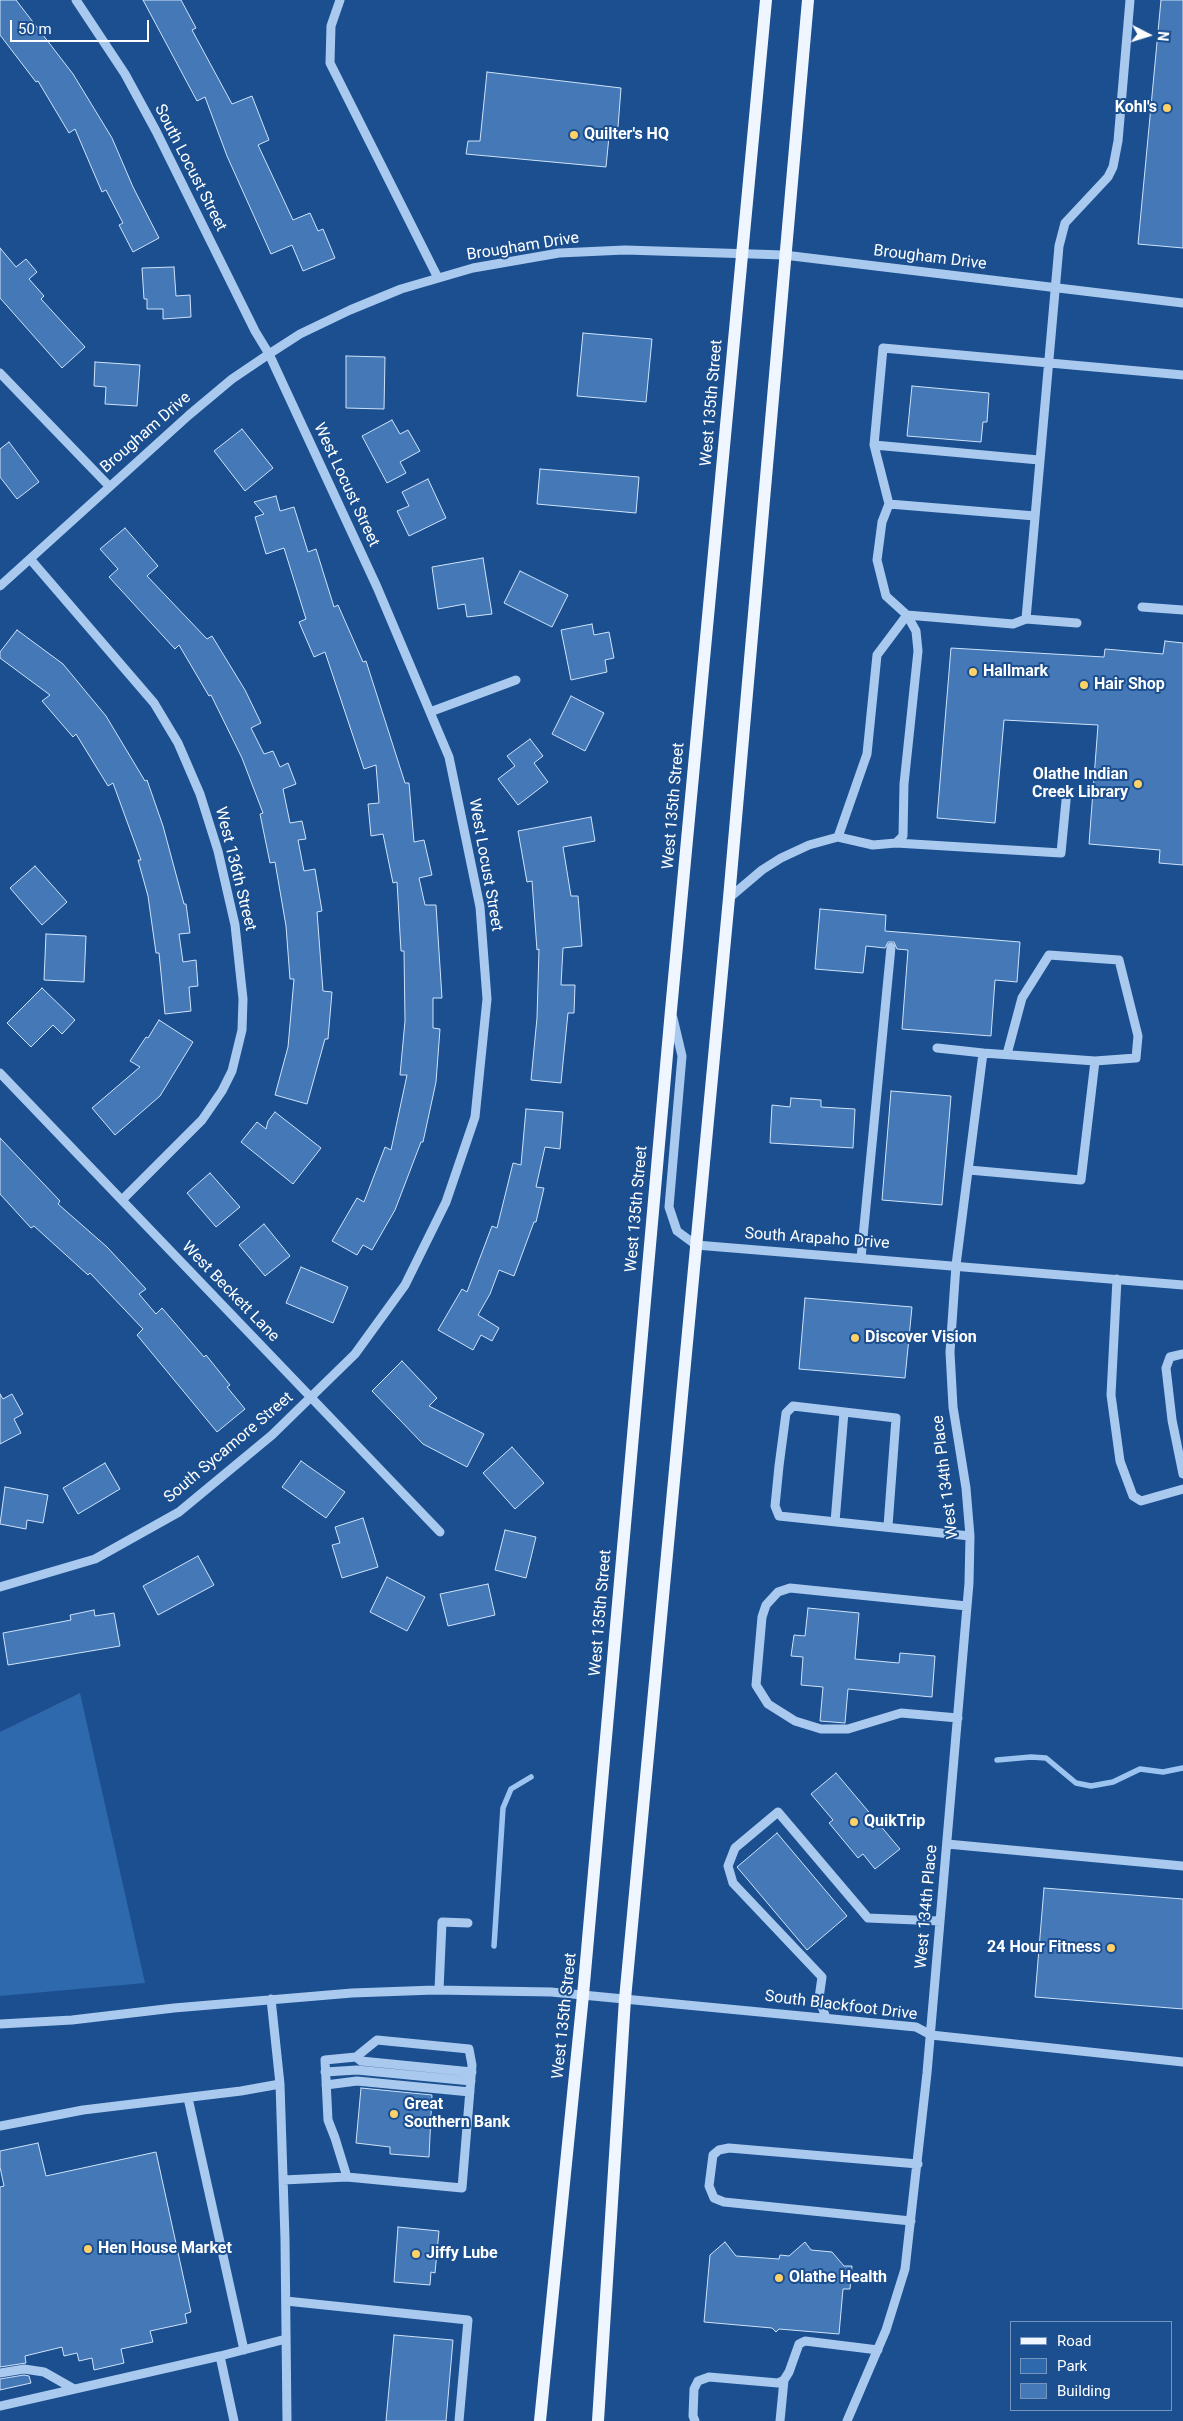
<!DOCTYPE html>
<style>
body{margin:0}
#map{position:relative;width:1183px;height:2421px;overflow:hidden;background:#1b4f8f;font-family:Roboto,sans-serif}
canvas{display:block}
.legend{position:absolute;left:1010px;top:2321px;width:162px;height:90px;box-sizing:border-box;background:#1b4f8f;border:1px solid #7695bc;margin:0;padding:6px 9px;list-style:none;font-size:15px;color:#fff}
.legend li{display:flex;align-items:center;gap:10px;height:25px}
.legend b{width:25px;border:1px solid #7695bc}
.north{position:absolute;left:1123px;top:10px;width:50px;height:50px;-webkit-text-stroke:4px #1b4f8f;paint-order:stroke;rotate:95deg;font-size:14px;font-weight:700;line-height:20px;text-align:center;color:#fff}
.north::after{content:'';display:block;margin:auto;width:18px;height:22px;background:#fff;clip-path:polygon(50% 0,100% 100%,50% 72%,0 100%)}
.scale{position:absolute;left:10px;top:20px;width:139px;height:22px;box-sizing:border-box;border:2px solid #fff;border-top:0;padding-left:6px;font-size:15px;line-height:18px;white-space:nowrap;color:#fff;-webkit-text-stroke:4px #1b4f8f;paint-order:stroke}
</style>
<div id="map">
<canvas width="1183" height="2421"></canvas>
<ul class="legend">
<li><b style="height:6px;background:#f0f6ff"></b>Road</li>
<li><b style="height:14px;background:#2e69ad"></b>Park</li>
<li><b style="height:14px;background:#4478b7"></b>Building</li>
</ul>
<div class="north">N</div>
<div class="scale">50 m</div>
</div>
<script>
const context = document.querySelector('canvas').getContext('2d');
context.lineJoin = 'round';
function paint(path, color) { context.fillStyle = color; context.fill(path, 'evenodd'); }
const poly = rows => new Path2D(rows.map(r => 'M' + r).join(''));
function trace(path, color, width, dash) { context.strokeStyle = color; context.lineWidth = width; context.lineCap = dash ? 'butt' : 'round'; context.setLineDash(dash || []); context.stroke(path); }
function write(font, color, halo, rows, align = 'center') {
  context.font = font + ' Roboto,sans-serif'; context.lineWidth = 4; context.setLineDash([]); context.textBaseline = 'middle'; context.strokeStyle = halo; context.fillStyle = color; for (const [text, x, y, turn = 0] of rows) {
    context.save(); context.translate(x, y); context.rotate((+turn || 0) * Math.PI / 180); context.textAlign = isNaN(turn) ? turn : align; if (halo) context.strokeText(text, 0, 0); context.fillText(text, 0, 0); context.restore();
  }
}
paint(poly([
 [80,1693,145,1983,0,1996,0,1732]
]), '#2e69ad');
trace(poly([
 [997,1760,1031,1757,1046,1758,1076,1783,1091,1786,1113,1782,1140,1769,1163,1772,1183,1768],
 [494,1946,503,1808,511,1789,531,1777]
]), '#9cc4f0', 5.5);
const building = poly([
 [0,0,16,0,73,74,112,138,133,187,159,238,133,252,119,225,123,223,106,190,102,192,75,129,69,133,38,81,36,82,0,35,0,0],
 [143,0,181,0,196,28,192,30,232,104,252,96,269,140,258,145,293,220,310,213,318,231,323,229,335,258,303,271,292,245,271,254,227,156,205,97,197,101,143,0],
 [1161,0,1183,0,1183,248,1138,244,1161,0],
 [487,72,621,88,618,127,610,126,606,167,466,154,468,141,480,141,487,72],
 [0,248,16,267,26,259,37,272,29,279,44,296,41,299,85,347,62,368,0,298,0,248],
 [174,267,176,296,190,295,191,317,163,319,163,309,147,309,147,299,144,299,142,268,174,267],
 [583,333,652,339,646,402,577,396,583,333],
 [346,356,385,357,384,409,346,408,346,356],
 [95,362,140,365,137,406,105,404,106,387,94,386,95,362],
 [912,386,989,393,987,422,983,422,981,442,907,436,912,386],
 [392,420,400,434,408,430,420,451,400,462,406,473,387,483,362,436,392,420],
 [242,429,273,468,245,491,214,451,242,429],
 [9,442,39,482,17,499,0,477,0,449,9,442],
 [540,469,639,477,636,513,537,504,540,469],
 [428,479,446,518,409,536,397,511,409,506,402,492,428,479],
 [276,496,280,511,294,507,308,552,316,549,334,607,338,605,363,662,366,661,405,783,409,783,414,842,424,840,432,875,419,878,425,905,436,905,442,998,433,998,433,1028,440,1029,436,1082,423,1142,421,1142,395,1210,372,1250,363,1245,357,1255,332,1241,357,1198,364,1202,385,1147,391,1150,407,1075,400,1075,405,1021,404,951,401,951,397,882,393,883,383,834,371,836,368,804,379,803,376,765,364,769,325,652,314,657,299,622,306,619,284,548,266,554,255,517,264,514,254,502,276,496],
 [125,528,158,566,147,576,207,639,212,636,245,690,261,723,251,728,264,754,273,751,280,767,288,763,296,784,283,789,290,823,302,821,306,839,298,840,304,871,315,869,322,911,317,912,323,991,332,992,328,1039,325,1039,307,1104,275,1095,288,1047,294,979,290,979,286,926,275,862,270,863,260,814,263,813,242,758,211,695,209,696,179,645,175,649,109,577,118,569,100,549,125,528],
 [483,558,492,614,467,617,465,604,438,609,432,567,483,558],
 [520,571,568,595,552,627,504,603,520,571],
 [592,624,594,635,609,632,614,658,605,660,607,672,571,680,561,630,592,624],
 [17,630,63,664,106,716,145,781,147,780,163,826,184,904,186,904,190,933,179,934,183,962,196,960,198,986,189,987,191,1011,165,1014,159,953,156,953,148,896,138,860,141,860,113,783,108,786,76,734,73,737,42,701,50,695,0,658,0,652,17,630],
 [1165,641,1183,643,1183,865,1159,863,1160,850,1089,844,1098,725,1004,720,995,823,937,818,951,648,1104,657,1105,649,1163,654,1165,641],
 [571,696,604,713,585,751,552,734,571,696],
 [530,739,543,756,534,763,548,782,518,805,498,779,515,766,507,756,530,739],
 [591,817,595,841,563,847,571,896,578,896,582,946,563,948,561,985,575,985,574,1013,568,1013,561,1083,531,1080,537,1018,539,949,537,950,532,881,527,882,518,831,591,817],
 [35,866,67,902,42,925,10,888,35,866],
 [820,909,886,915,885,931,1020,942,1017,982,995,980,991,1036,902,1029,908,950,897,949,894,942,888,942,885,948,866,946,863,973,815,969,820,909],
 [46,934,86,936,84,982,44,980,46,934],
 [42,988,75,1020,62,1034,53,1025,31,1047,7,1023,42,988],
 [159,1020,193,1042,160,1096,115,1135,92,1108,140,1067,130,1061,146,1037,148,1038,159,1020],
 [891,1091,951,1096,942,1205,882,1200,891,1091],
 [791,1098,821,1100,821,1107,855,1109,853,1148,770,1143,772,1105,790,1107,791,1098],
 [526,1109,563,1112,560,1149,545,1147,536,1187,544,1188,536,1222,534,1222,514,1276,499,1270,490,1294,478,1315,499,1328,492,1341,481,1335,473,1350,438,1330,462,1289,467,1292,492,1226,497,1228,513,1163,521,1165,526,1109],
 [275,1112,321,1148,293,1184,241,1142,257,1122,266,1129,268,1121,275,1112],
 [0,1138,60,1201,58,1204,107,1247,146,1289,139,1294,156,1314,162,1308,204,1357,206,1355,230,1385,227,1387,245,1409,217,1432,137,1335,143,1329,90,1273,88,1275,34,1226,31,1228,0,1194,0,1138],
 [210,1173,240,1207,216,1227,187,1193,210,1173],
 [264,1224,290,1256,265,1276,239,1245,264,1224],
 [301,1267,348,1287,333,1323,286,1303,301,1267],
 [805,1298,912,1307,905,1378,799,1369,805,1298],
 [402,1361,437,1398,429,1406,484,1434,467,1467,423,1444,372,1391,402,1361],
 [0,1394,3,1399,12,1394,23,1414,14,1419,21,1433,0,1444,0,1394],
 [512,1447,544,1483,515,1509,483,1473,512,1447],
 [301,1461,345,1492,326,1518,282,1487,301,1461],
 [105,1463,120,1489,78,1514,63,1488,105,1463],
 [5,1487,48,1495,43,1523,27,1520,26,1529,0,1524,5,1487],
 [363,1518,378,1567,342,1578,332,1545,340,1543,335,1527,363,1518],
 [505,1530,536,1537,526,1578,495,1570,505,1530],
 [198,1556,214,1585,158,1615,143,1586,198,1556],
 [387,1577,425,1597,407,1631,370,1612,387,1577],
 [488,1584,495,1615,448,1626,440,1594,488,1584],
 [808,1608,859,1613,855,1659,899,1663,900,1653,935,1656,932,1697,848,1689,845,1723,820,1721,823,1687,801,1685,803,1657,791,1656,794,1635,805,1636,808,1608],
 [94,1610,95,1616,114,1613,120,1646,8,1665,3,1633,71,1620,70,1615,94,1610],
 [836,1773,900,1849,875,1869,863,1854,858,1858,829,1823,833,1820,811,1794,836,1773],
 [777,1833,847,1916,807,1950,737,1867,777,1833],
 [1044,1888,1183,1899,1183,2009,1035,1997,1044,1888],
 [361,2088,432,2095,429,2157,390,2154,390,2147,356,2143,361,2088],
 [38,2143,46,2176,156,2152,191,2312,185,2314,187,2323,150,2331,153,2342,121,2349,124,2363,94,2370,92,2358,79,2361,77,2353,64,2356,62,2347,25,2356,26,2363,0,2367,0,2187,4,2186,0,2167,0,2151,38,2143],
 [398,2227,439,2231,435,2273,431,2272,430,2285,394,2282,398,2227],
 [725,2242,736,2256,779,2259,780,2255,789,2256,805,2242,811,2250,832,2252,844,2266,852,2266,850,2289,843,2289,839,2334,779,2329,776,2332,772,2328,704,2322,710,2255,725,2242],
 [394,2335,453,2340,446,2421,386,2421,394,2335],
 [24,2375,29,2376,31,2383,0,2390,0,2379,24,2375]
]);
paint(building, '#4478b7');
trace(building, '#cfe3fa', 1);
trace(poly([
 [340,0,331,26,330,63,438,278],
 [0,373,109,486],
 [874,445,1039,460],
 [889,504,1035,516],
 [31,560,154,703,178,743,200,794,218,851,235,925,243,999,242,1030,232,1071,222,1091,202,1120,122,1200],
 [0,586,189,415,232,379,269,354,300,334,350,310,401,289,473,268,559,253,625,250,784,255,1183,303],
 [1142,607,1183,610],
 [907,615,1013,624,1026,619,1077,623],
 [1026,619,1059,246,1065,223,1108,177,1113,167,1118,141,1130,0],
 [430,712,516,680],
 [838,837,873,845,896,843,903,836,904,784,918,651,916,631,907,615],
 [896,843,1061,853,1067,790],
 [729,898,762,870,781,858,809,845,838,837,867,754,877,655,907,615,886,596,877,560,882,522,889,504,874,445,883,348,1183,375],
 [673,1018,682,1056,669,1207,677,1231,696,1245,1183,1285],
 [937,1048,983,1053],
 [0,1073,440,1532],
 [969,1170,1081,1180,1095,1061,1136,1058,1138,1036,1119,960,1049,955,1022,998,1007,1054],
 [861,1258,891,947],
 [1117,1279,1111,1395,1120,1461,1133,1496,1141,1501,1183,1489],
 [1183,1354,1170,1357,1166,1368,1172,1420,1183,1474],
 [835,1522,844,1412],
 [888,1526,896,1418,793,1406,786,1413,779,1466,775,1506,779,1516,970,1536],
 [0,1587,95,1559,179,1512,272,1435,355,1354,405,1285,446,1202,475,1117,487,999,480,907,449,757,377,587,269,354,255,331,156,131,125,74,76,0],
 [958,1718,901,1713,848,1729,821,1729,795,1721,768,1704,756,1685,762,1617,766,1605,778,1592,790,1588,967,1606],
 [947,1844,1183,1866],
 [439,1990,442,1922,468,1923],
 [271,1999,280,2084,285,2239,287,2421],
 [826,2018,819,1998,822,1977,733,1883,728,1866,735,1848,778,1812,868,1918,940,1921],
 [0,2024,72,2020,174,2008,352,1993,435,1990,551,1992,916,2027,931,2035,1183,2062],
 [356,2057,361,2061,472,2072],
 [325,2072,357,2070,471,2081],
 [326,2085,357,2081,470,2092],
 [188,2098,244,2350],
 [0,2126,83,2110,241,2091,280,2084],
 [283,2180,347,2177,462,2188,472,2065,469,2049,377,2040,356,2057,325,2060,328,2120,335,2138,347,2177],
 [911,2221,724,2202,714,2198,709,2186,713,2155,719,2150,729,2148,918,2164],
 [286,2301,468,2320,459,2421],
 [220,2356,234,2421],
 [0,2373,24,2369,44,2372,74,2389],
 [0,2406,220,2356,286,2339],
 [695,2421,693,2416,694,2389,698,2381,709,2377,778,2383,784,2380,789,2372,799,2344,805,2341,878,2350],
 [780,2421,784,2380],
 [847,2421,886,2330,905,2269,927,2073,969,1583,970,1536,966,1488,953,1407,950,1352,956,1265,983,1053,1095,1061]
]), '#a9c9ee', 9);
trace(poly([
 [540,2421,583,1995,671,1010,766,0],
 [598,2421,625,1999,729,898,808,0]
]), '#f0f6ff', 12);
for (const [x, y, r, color] of [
 [1167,108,5,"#ffd166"],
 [574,135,5,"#ffd166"],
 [973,672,5,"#ffd166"],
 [1084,685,5,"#ffd166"],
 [1138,784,5,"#ffd166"],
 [855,1338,5,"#ffd166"],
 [854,1822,5,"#ffd166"],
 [1111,1948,5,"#ffd166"],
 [394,2114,5,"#ffd166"],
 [88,2249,5,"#ffd166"],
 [416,2254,5,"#ffd166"],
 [779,2278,5,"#ffd166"]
]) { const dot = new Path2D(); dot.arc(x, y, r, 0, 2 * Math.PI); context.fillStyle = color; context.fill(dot); trace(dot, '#1b4f8f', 2); }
write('bold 16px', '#fff', '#1b4f8f', [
 ["Kohl's",1157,108,"right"],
 ["Quilter's HQ",584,135],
 ["Hallmark",983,672],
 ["Hair Shop",1094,685],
 ["Olathe Indian",1128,775,"right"],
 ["Creek Library",1128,793,"right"],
 ["Discover Vision",865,1338],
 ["QuikTrip",864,1822],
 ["24 Hour Fitness",1101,1948,"right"],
 ["Great",404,2105],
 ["Southern Bank",404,2123],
 ["Hen House Market",98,2249],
 ["Jiffy Lube",426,2254],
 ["Olathe Health",789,2278]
], 'left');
write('16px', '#fff', '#1b4f8f', [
 ["South Locust Street",190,168,63],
 ["Brougham Drive",523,247,-9],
 ["Brougham Drive",930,258,7],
 ["West 135th Street",712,403,-85],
 ["Brougham Drive",146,433,-41],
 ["West Locust Street",346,485,65],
 ["West 135th Street",674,806,-85],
 ["West Locust Street",485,865,80],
 ["West 136th Street",235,869,76],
 ["West 135th Street",637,1209,-85],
 ["South Arapaho Drive",817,1239,4],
 ["West Beckett Lane",230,1292,46],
 ["South Sycamore Street",229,1448,-40],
 ["West 134th Place",946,1477,-97],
 ["West 135th Street",601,1613,-85],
 ["West 134th Place",927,1907,-85],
 ["South Blackfoot Drive",841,2006,7],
 ["West 135th Street",565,2016,-84]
]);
</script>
